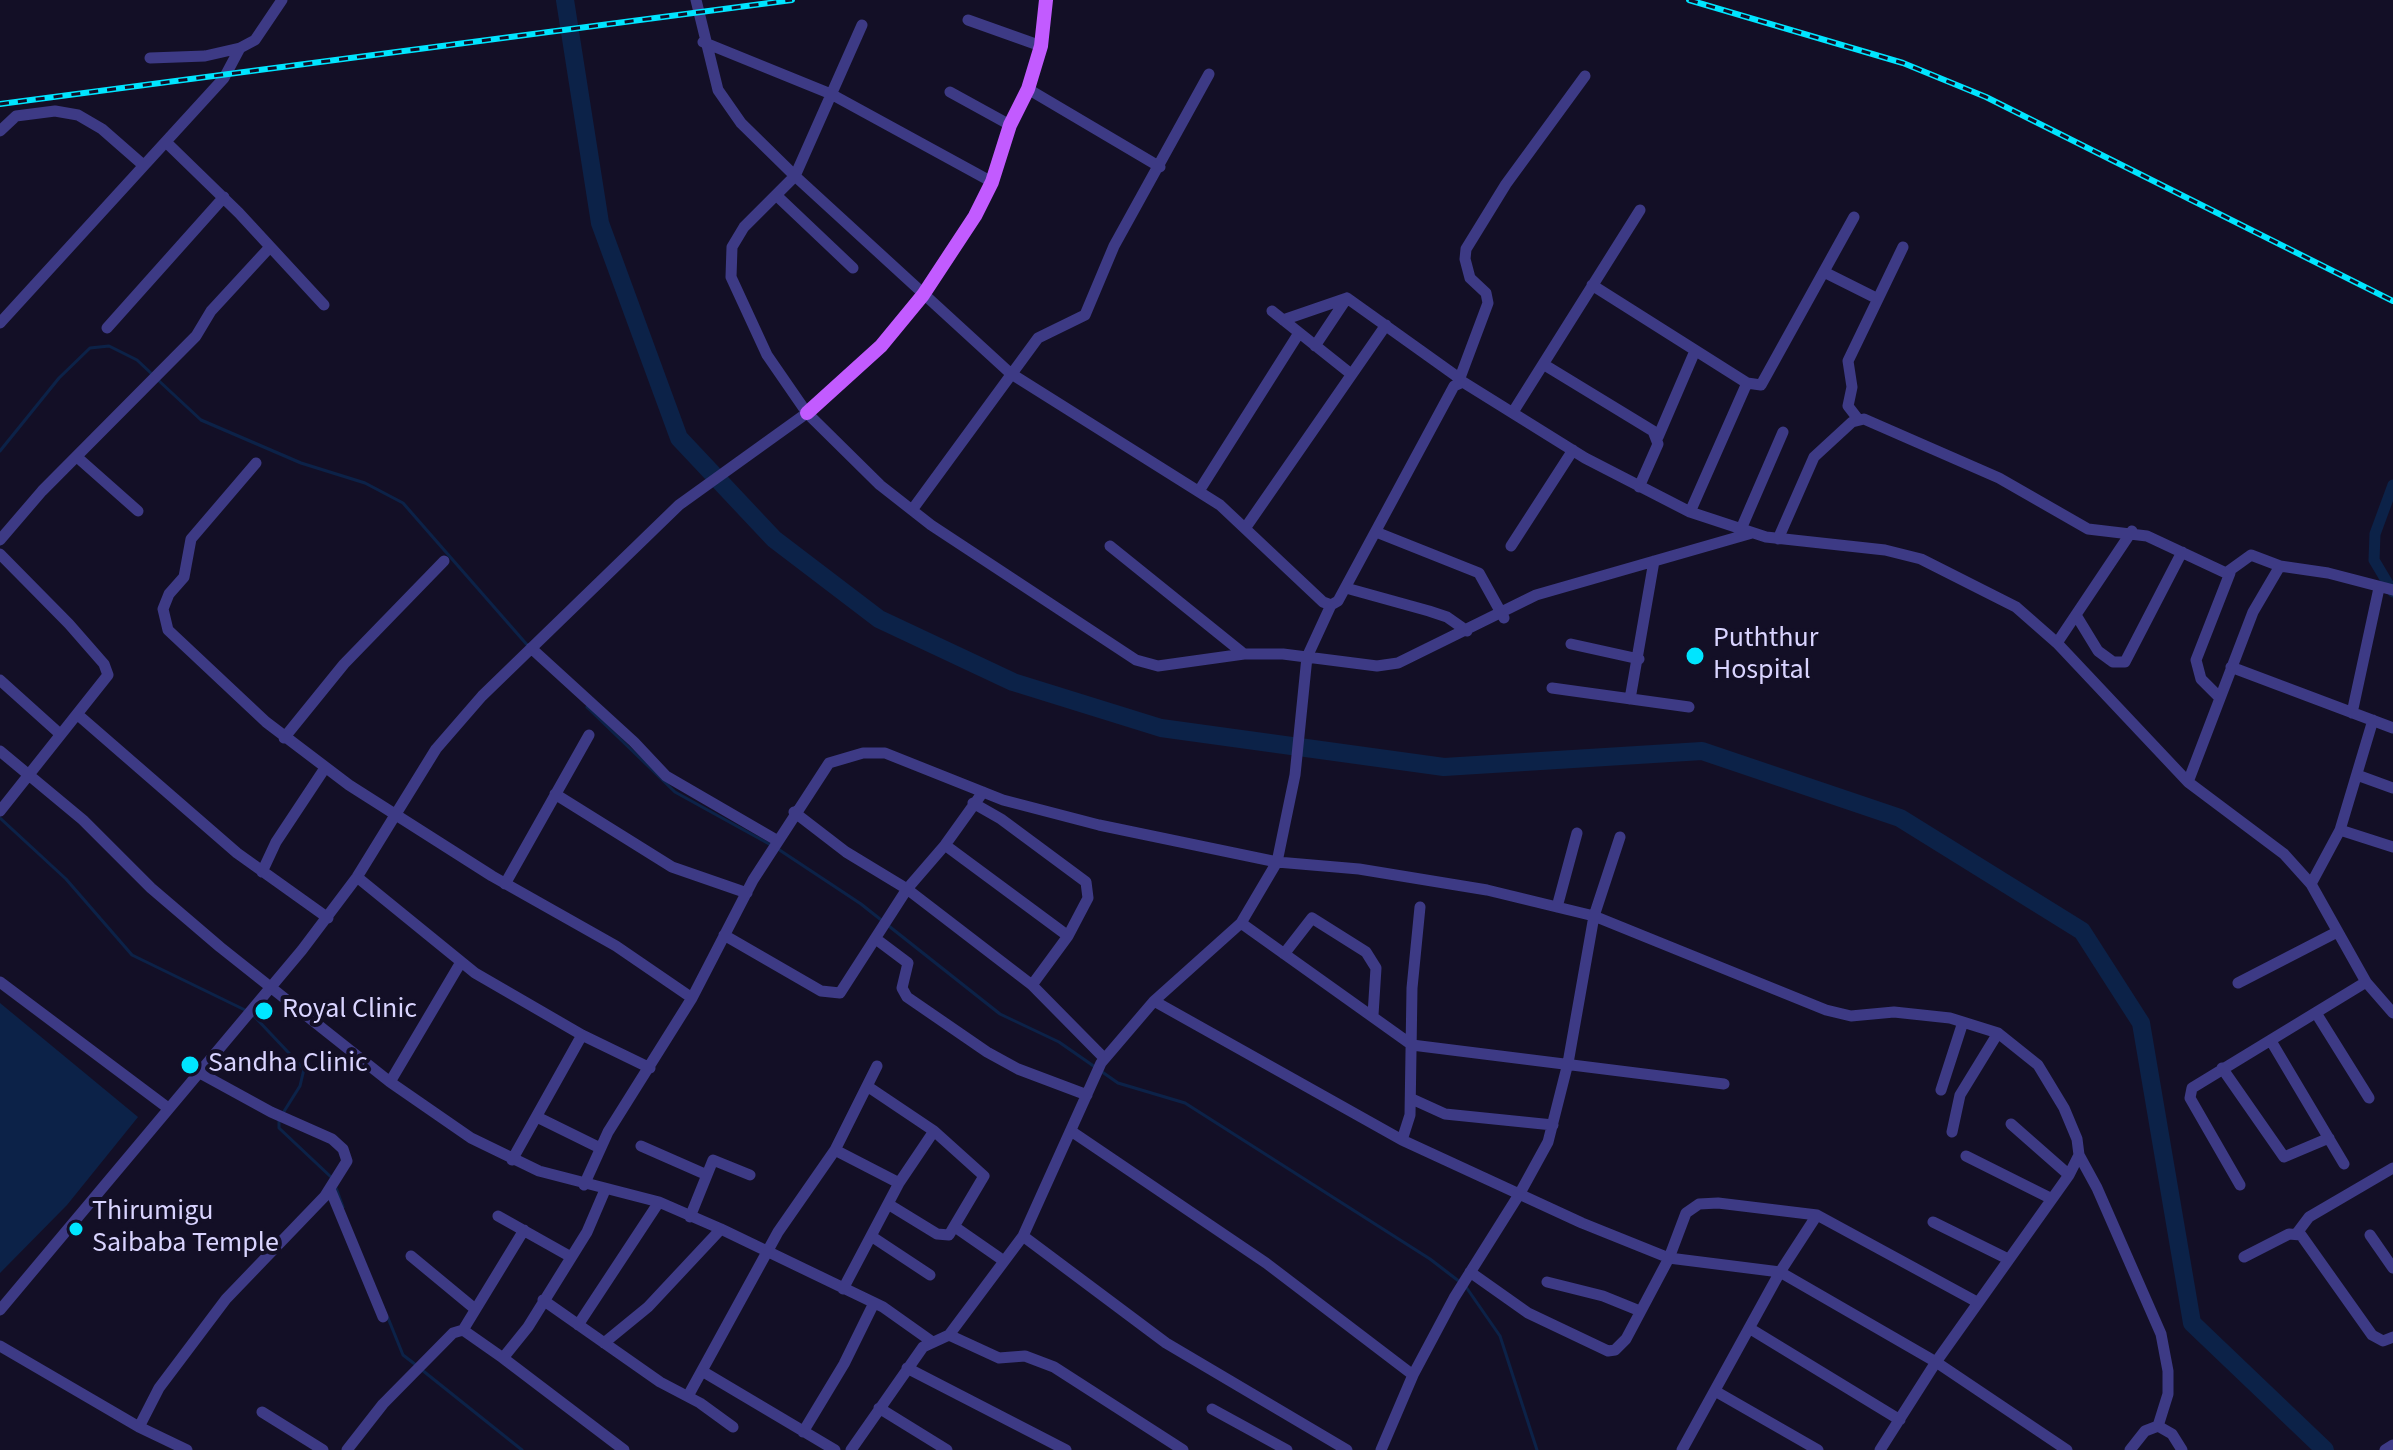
<!DOCTYPE html>
<style>
body{margin:0}
canvas{display:block;background:#130f26}
</style>
<canvas width="2393" height="1450"></canvas>
<script>
const context = document.querySelector('canvas').getContext('2d');
context.lineJoin = 'round';
function paint(path, color) { context.fillStyle = color; context.fill(path, 'evenodd'); }
const poly = rows => new Path2D(rows.map(r => 'M' + r).join(''));
function trace(path, color, width, dash) { context.strokeStyle = color; context.lineWidth = width; context.lineCap = dash ? 'butt' : 'round'; context.setLineDash(dash || []); context.stroke(path); }
function write(font, color, halo, rows, align = 'center') {
  context.font = font + ' "Source Sans 3",sans-serif'; context.lineWidth = 8; context.setLineDash([]); context.textBaseline = 'middle'; context.strokeStyle = halo; context.fillStyle = color; for (const [text, x, y, turn = 0] of rows) {
    context.save(); context.translate(x, y); context.rotate((+turn || 0) * Math.PI / 180); context.textAlign = isNaN(turn) ? turn : align; if (halo) context.strokeText(text, 0, 0); context.fillText(text, 0, 0); context.restore();
  }
}
paint(poly([
 [0,1003,138,1117,67,1205,0,1273]
]), '#0c2248');
trace(poly([
 [158,380,201,420,301,463,365,483,403,503,529,647],
 [0,451,59,378,90,348,109,346,137,360,153,375],
 [587,707,675,792,771,845],
 [0,818,66,879,132,955,247,1011],
 [778,849,861,904,1000,1014,1059,1042,1118,1083,1185,1103,1430,1259,1460,1282],
 [253,1015,304,1069,300,1086,283,1113],
 [279,1119,279,1128,331,1177],
 [336,1188,343,1207],
 [1466,1287,1500,1336,1537,1450],
 [388,1318,403,1355,416,1365],
 [422,1370,522,1450]
]), '#0c2248', 3);
trace(poly([
 [2393,485,2375,534,2374,560,2393,592]
]), '#0c2248', 11);
trace(poly([
 [565,0,600,223,679,438,774,539,879,619,1013,682,1161,728,1444,767,1702,751,1900,818,2082,931,2141,1023,2192,1323,2325,1450]
]), '#0c2248', 18);
trace(poly([
 [696,0,718,90,741,123,795,176,1010,373,1220,505,1323,602,1331,605,1338,601,1454,386,1463,382,1585,458,1690,512,1766,537,1885,550,1921,559,2016,607,2057,643,2188,782,2284,854,2311,884,2366,982,2393,1013],
 [968,20,1041,46],
 [862,25,795,176,744,227,732,247,731,277,767,355,807,413,880,485,931,525,1136,660,1158,666,1244,654,1283,654,1377,666,1398,663,1536,595,1752,533],
 [703,42,831,94,992,182],
 [150,58,205,56,240,48,255,40,282,0],
 [1028,89,1160,167],
 [950,92,1010,125],
 [0,131,16,116,55,111,78,115,102,129,142,164],
 [167,143,239,213,324,305],
 [776,195,853,268],
 [1824,272,1878,299],
 [1592,285,1747,383,1761,385,1854,217],
 [1272,311,1351,374],
 [1283,320,1347,298,1459,378],
 [0,323,224,78,240,48],
 [107,328,224,197],
 [1315,346,1347,298],
 [1543,364,1653,431,1658,444,1639,487],
 [1458,383,1488,303,1486,293,1470,278,1465,259,1466,249,1506,184,1585,76],
 [1513,412,1640,210],
 [1858,419,1848,406,1852,387,1848,361,1903,247],
 [1658,437,1695,351],
 [77,457,138,511],
 [256,463,191,539,184,577,169,594,163,609,168,630,266,722,349,785,492,876,616,946,692,998],
 [1199,491,1299,333],
 [912,510,1038,338,1085,315,1114,246,1209,74],
 [1690,512,1747,383],
 [1246,527,1386,325],
 [1741,529,1783,432],
 [1376,532,1479,573,1504,618],
 [1778,539,1814,457,1852,422,1864,419,1999,478,2088,529,2147,536,2226,573,2251,555,2280,566,2328,573,2393,590],
 [0,540,42,491,196,336,211,311,270,247],
 [1110,546,1244,654],
 [1511,546,1573,450],
 [0,554,69,624,104,664,108,675,0,811],
 [1346,588,1429,611,1447,617,1467,631],
 [2076,615,2098,651,2113,662,2125,662,2182,552],
 [2057,643,2132,531],
 [1571,644,1639,659],
 [531,648,634,742,666,776,778,841],
 [2231,667,2393,728],
 [0,680,60,734],
 [1552,688,1689,707],
 [2220,698,2201,679,2196,660,2230,573],
 [1630,699,1654,561],
 [2352,713,2379,588],
 [77,714,237,853,328,918],
 [284,738,344,664,444,561],
 [0,751,83,820,151,888,220,947,390,1082,471,1138,539,1171,659,1202,721,1229,883,1307,931,1341],
 [2357,775,2393,788],
 [2188,782,2253,612,2280,566],
 [555,794,672,867,747,893],
 [973,803,1001,819,1086,882,1088,898,1068,936,1032,985],
 [794,812,846,852,907,889,1032,985,1104,1058],
 [2340,830,2393,847],
 [945,845,1068,936],
 [262,872,276,842,325,768],
 [357,877,475,973,582,1035,650,1068],
 [505,884,589,735],
 [2311,884,2340,830,2373,720],
 [1557,907,1577,833],
 [1241,923,1412,1045,1724,1084],
 [724,935,821,991,840,993,907,889,945,845,983,792],
 [876,939,908,963,902,988,907,997,987,1052,1018,1069,1087,1095],
 [1284,954,1312,918,1366,952,1376,968,1373,1015],
 [0,982,168,1108],
 [2238,983,2337,932],
 [1154,1001,1241,923,1277,862,1295,775,1307,657,1331,605],
 [2316,1013,2369,1098],
 [2271,1041,2344,1164],
 [2222,1068,2284,1157,2329,1138],
 [390,1082,461,962],
 [867,1086,934,1131,984,1176,949,1235,937,1234,888,1204],
 [1941,1090,1963,1022],
 [1412,1099,1445,1114,1553,1125],
 [537,1117,600,1148],
 [2011,1124,2069,1175],
 [1071,1131,1266,1263,1413,1375],
 [1952,1132,1960,1095,1998,1033],
 [1402,1140,1410,1115,1412,988,1420,907],
 [641,1146,707,1175],
 [835,1150,899,1183],
 [2079,1155,2097,1188,2161,1334,2168,1371,2168,1394,2158,1426],
 [1966,1156,2050,1198],
 [512,1160,582,1035],
 [584,1185,608,1132,692,998,753,880,829,763,863,753,885,753,1003,800,1099,825,1277,862,1359,869,1487,890,1594,916,1826,1010,1851,1016,1894,1012,1950,1018,1998,1033,2038,1065,2064,1108,2077,1139,2079,1155,2069,1175,1936,1362,1880,1450],
 [2240,1185,2190,1098,2192,1088,2366,982],
 [330,1189,383,1317],
 [498,1216,571,1257],
 [690,1217,713,1160,750,1175],
 [1933,1222,2008,1259],
 [955,1227,1004,1261],
 [2297,1233,2309,1217,2393,1168],
 [2370,1235,2393,1268],
 [871,1236,930,1275],
 [1023,1236,1166,1343,1347,1450],
 [411,1256,475,1309],
 [2244,1257,2289,1234,2301,1235,2372,1335,2383,1341,2393,1337],
 [1470,1272,1528,1313,1608,1351,1615,1350,1626,1339,1669,1258,1686,1213,1699,1204,1718,1203,1817,1215,1977,1302],
 [1547,1282,1603,1296,1640,1311],
 [843,1289,899,1183,934,1131],
 [543,1300,660,1382,700,1403,733,1427],
 [0,1310,302,950,357,877,436,749,482,696,679,505,807,413],
 [578,1325,659,1202],
 [1749,1328,1900,1420],
 [463,1330,524,1230],
 [949,1335,999,1358,1025,1356,1054,1367,1183,1450],
 [604,1343,648,1307,721,1229],
 [0,1346,139,1427,187,1450],
 [503,1358,624,1450],
 [907,1368,1066,1450],
 [702,1371,835,1450],
 [1715,1391,1818,1450],
 [688,1396,778,1232,835,1150,877,1066],
 [879,1408,947,1450],
 [1212,1409,1287,1450],
 [262,1412,323,1450],
 [139,1427,159,1388,226,1299,325,1196,347,1161,343,1149,332,1139,271,1112,198,1072],
 [803,1432,844,1364,874,1303],
 [347,1450,383,1404,453,1333,463,1330,503,1358,528,1327,587,1232,605,1190],
 [851,1450,923,1347,949,1335,1023,1236,1101,1063,1154,1001,1402,1140,1582,1223,1669,1258,1780,1272,1936,1362,2067,1450],
 [1381,1450,1413,1375,1454,1298,1520,1193,1548,1142,1568,1063,1594,916,1620,837],
 [1682,1450,1780,1272,1817,1215],
 [2130,1450,2145,1431,2158,1426,2172,1434,2182,1450],
 [2385,1450,2393,1445]
]), '#3d3a85', 11);
trace(poly([
 [807,413,881,346,923,295,975,216,992,182,1010,125,1028,89,1041,46,1046,0]
]), '#c25bff', 14);
const rail = poly([
 [1689,0,1903,63,1986,97,2393,301],
 [0,104,792,0]
]);
trace(rail, '#00e5ff', 6);
trace(rail, '#130f26', 3, [9]);
for (const [x, y, r, color] of [
 [1695,656,10,"#00e5ff"],
 [264,1011,10,"#00e5ff"],
 [190,1065,10,"#00e5ff"],
 [76,1229,8,"#00e5ff"]
]) { const dot = new Path2D(); dot.arc(x, y, r, 0, 2 * Math.PI); context.fillStyle = color; context.fill(dot); trace(dot, '#130f26', 3); }
write('28px', '#d9d4ff', '#130f26', [
 ["Puththur",1713,640],
 ["Hospital",1713,672],
 ["Royal Clinic",282,1011],
 ["Sandha Clinic",208,1065],
 ["Thirumigu",92,1213],
 ["Saibaba Temple",92,1245]
], 'left');
</script>
